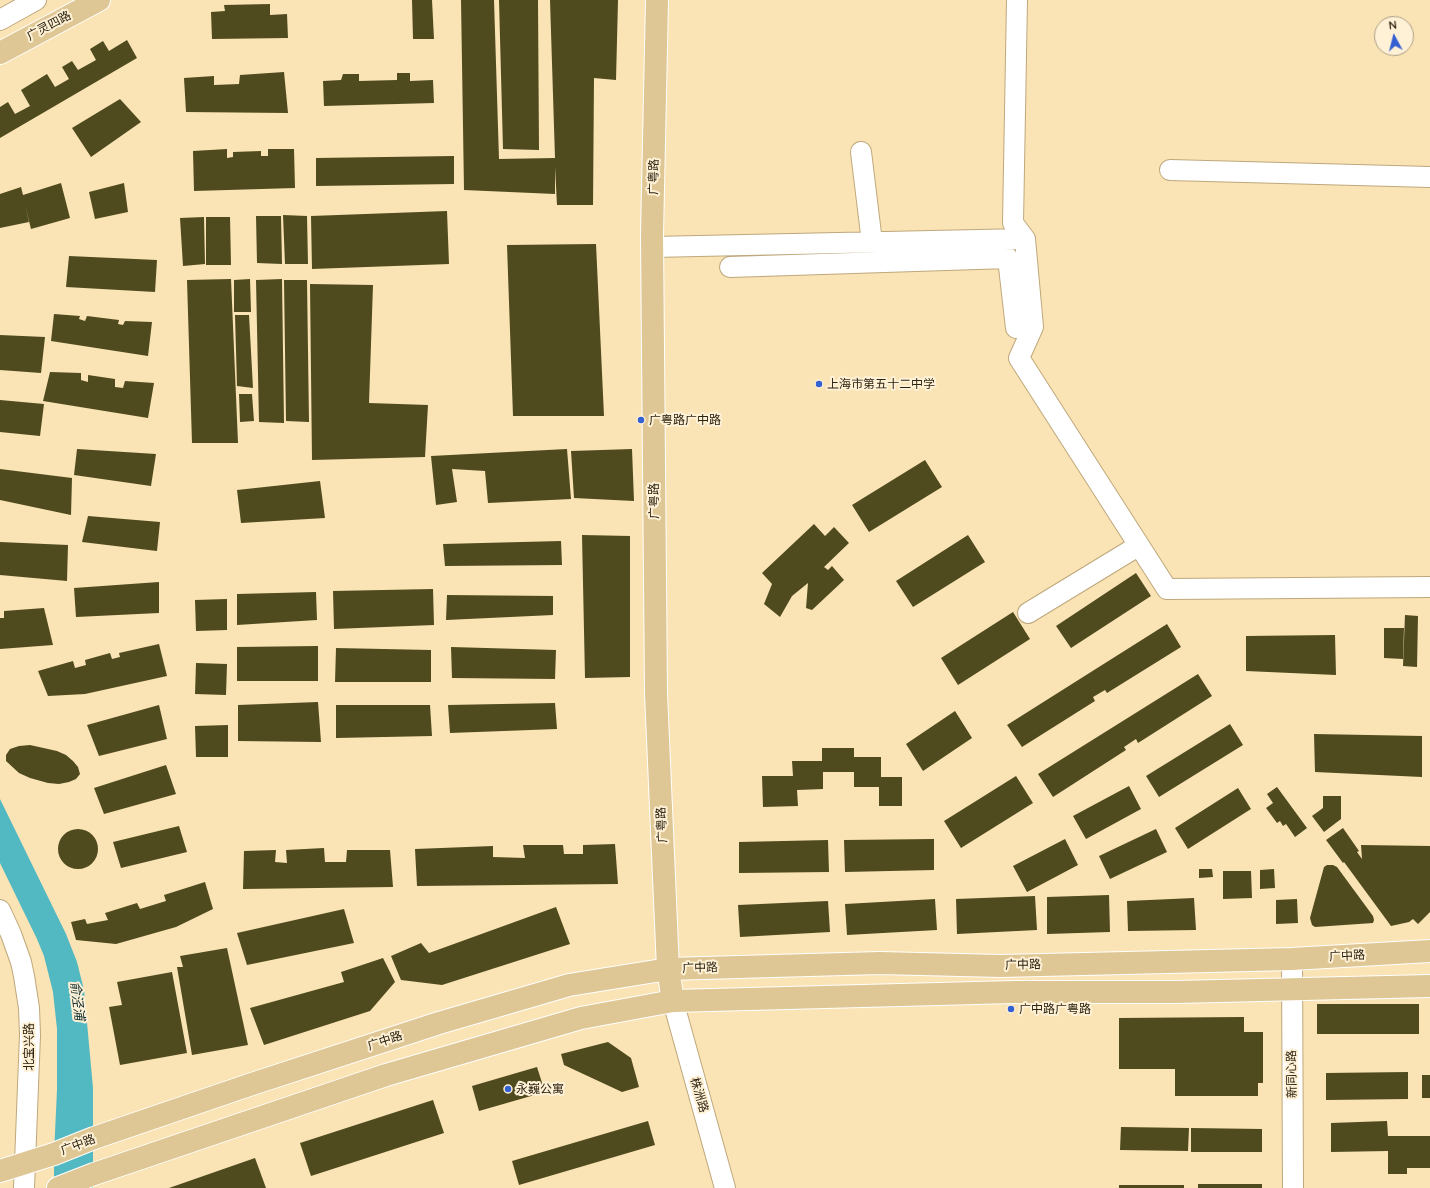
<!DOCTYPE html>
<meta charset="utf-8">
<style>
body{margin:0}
#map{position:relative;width:1430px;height:1188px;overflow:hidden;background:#fae3b4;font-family:Quicksand,sans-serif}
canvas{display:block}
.north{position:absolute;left:1374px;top:16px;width:40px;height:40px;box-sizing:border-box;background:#fff1d6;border:1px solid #ab9f87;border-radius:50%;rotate:353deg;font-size:11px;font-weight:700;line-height:16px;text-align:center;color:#2c2311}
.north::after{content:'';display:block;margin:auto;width:14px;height:18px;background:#3461d1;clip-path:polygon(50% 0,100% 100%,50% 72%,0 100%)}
</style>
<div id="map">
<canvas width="1430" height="1188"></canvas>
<div class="north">N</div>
</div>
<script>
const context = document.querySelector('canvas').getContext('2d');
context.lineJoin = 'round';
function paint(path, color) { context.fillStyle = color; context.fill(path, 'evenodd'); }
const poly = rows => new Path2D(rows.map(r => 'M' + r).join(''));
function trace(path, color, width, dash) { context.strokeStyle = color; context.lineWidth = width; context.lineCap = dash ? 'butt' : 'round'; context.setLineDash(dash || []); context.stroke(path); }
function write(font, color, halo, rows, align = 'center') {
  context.font = font + ' Quicksand,"Noto Sans SC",sans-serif'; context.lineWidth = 4; context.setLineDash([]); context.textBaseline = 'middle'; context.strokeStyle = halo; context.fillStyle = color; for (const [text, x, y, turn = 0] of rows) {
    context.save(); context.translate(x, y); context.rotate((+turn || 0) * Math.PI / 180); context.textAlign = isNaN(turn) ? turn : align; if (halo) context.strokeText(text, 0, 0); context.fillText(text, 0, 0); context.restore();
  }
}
paint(poly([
 [0,799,66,934,77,962,84,990,93,1088,93,1188,54,1188,54,1154,57,1090,57,1029,53,992,44,956,37,939,0,863]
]), '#52b9c3');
paint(poly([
 [412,0,432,0,434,39,413,39],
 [461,0,494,0,499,159,555,158,550,0,618,0,616,80,594,78,593,205,557,205,555,167,555,194,464,190],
 [499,0,538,0,539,150,503,149],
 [270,4,270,15,287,14,288,38,212,39,211,12,225,11,224,5],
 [127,40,137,58,0,138,0,107,8,102,15,114,30,106,21,90,47,74,55,87,69,79,62,67,72,61,78,70,96,60,90,49,103,41,109,51],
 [284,72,288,113,186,112,184,78,214,76,214,85,239,84,240,75],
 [397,73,410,73,410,81,433,80,434,103,324,106,323,81,341,80,343,74,359,74,359,81,397,80],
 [120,99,141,122,91,157,72,128],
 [227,149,227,158,233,157,233,152,261,151,261,156,268,156,268,149,294,149,295,188,194,191,193,151],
 [454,156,454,184,316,186,316,158],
 [61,183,70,218,31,229,25,205,29,222,0,228,0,194,21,187,23,195],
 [124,183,128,212,95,219,89,192],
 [447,211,449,264,312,269,311,216],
 [283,215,307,216,308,264,285,264],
 [256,216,281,216,282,264,257,263],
 [204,217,205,264,183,266,180,218],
 [206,217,230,217,231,265,206,265],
 [596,244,604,416,513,416,507,245],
 [69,256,157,260,155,292,66,287],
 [231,279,238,443,192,443,187,280],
 [250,279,251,312,234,312,234,280],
 [282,279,284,423,259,422,256,280],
 [284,280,307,280,309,422,286,421],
 [310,284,373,285,369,403,428,405,425,457,312,460],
 [54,314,80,316,79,319,85,321,87,316,119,320,118,324,123,325,125,321,152,322,148,356,51,341],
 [235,315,249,315,253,388,237,386],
 [0,335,45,337,41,373,0,370],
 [50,372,81,373,81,380,88,382,88,375,115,379,115,387,123,388,125,381,154,383,148,418,43,401],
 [239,394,252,394,254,421,240,422],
 [0,400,44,404,40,436,0,432],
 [77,449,156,454,151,486,74,475],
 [567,449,571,499,488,503,485,471,452,469,457,502,436,505,431,456],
 [632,449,634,501,574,498,571,451],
 [925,460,942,487,869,532,852,505],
 [0,469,72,478,71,515,0,500],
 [320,481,325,518,241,523,237,490],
 [88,516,160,522,157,551,82,542],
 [814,524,825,536,834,527,849,543,824,567,828,570,832,566,844,580,812,610,806,608,808,583,792,596,780,617,764,604,772,584,762,573],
 [582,535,630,536,630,677,585,678],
 [968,535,985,562,913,607,896,581],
 [561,541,562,565,445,566,443,544],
 [0,542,68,545,67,581,0,575],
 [1136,573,1151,596,1071,648,1056,626],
 [159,582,159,613,76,617,74,588],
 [433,589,434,625,334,629,333,591],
 [316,592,317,620,237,625,237,594],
 [447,595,553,596,553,615,446,620],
 [227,599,227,630,196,631,195,600],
 [44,608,53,645,0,649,0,618,4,618,4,611],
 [1013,612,1030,639,958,685,941,658],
 [1405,615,1418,616,1417,667,1403,666],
 [1167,624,1181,647,1107,693,1105,690,1093,697,1095,701,1022,747,1007,725],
 [1384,628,1404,628,1403,659,1384,658],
 [1335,635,1336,675,1246,671,1246,636],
 [159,644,167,676,85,694,48,696,38,671,73,661,75,668,86,665,85,660,110,653,112,659,120,657,119,653],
 [318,646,318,681,237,681,237,647],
 [451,647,556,650,555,679,452,678],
 [336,648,431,650,431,682,335,682],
 [196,663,227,664,226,695,195,694],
 [1198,674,1212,696,1138,743,1136,739,1124,747,1126,750,1053,797,1038,774],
 [318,702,321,742,238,741,238,705],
 [555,703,557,729,450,733,448,705],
 [159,705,167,739,99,756,87,725],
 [336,705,430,705,432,736,336,738],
 [955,711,972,738,923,771,906,744],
 [1230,724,1243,745,1159,797,1146,776],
 [228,725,228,757,196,757,195,726],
 [1314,734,1422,736,1422,777,1315,772],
 [30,745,57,751,66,755,73,761,78,767,80,774,76,779,69,782,59,784,48,783,30,778,19,773,6,761,6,755,10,749,19,746],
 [822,748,854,748,854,757,881,757,881,777,902,777,902,806,879,806,879,787,854,787,854,772,823,772,823,789,797,790,798,806,763,807,762,776,793,776,792,761,822,761],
 [166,765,176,794,104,814,94,788],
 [1016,776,1033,803,961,848,944,821],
 [1129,786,1141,809,1086,839,1073,816],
 [1277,787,1307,828,1295,837,1286,824,1283,826,1280,821,1277,823,1266,808,1273,803,1267,794],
 [1238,788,1251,809,1188,849,1175,828],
 [1323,796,1341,796,1341,819,1324,832,1312,816,1323,808],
 [179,826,187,852,121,868,113,842],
 [1343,828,1359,851,1357,852,1362,859,1361,845,1430,846,1430,912,1418,924,1413,919,1409,922,1391,926,1344,862,1343,863,1326,840],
 '58 849a20 20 0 1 1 40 0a20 20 0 1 1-40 0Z',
 [1156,829,1167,852,1110,879,1099,856],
 [934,839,934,870,845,872,844,840],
 [1065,839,1078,865,1027,892,1013,866],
 [828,840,829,872,739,873,739,842],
 [615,844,618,884,417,886,415,849,493,846,493,857,525,858,523,845,563,845,564,854,583,854,583,845],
 [324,848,325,862,346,862,347,850,390,850,393,887,243,889,244,851,276,850,275,862,287,863,286,850],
 [1327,865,1333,865,1337,867,1373,916,1374,920,1373,923,1315,927,1312,925,1310,918,1324,867],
 [1199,869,1212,869,1213,877,1199,878],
 [1274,869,1275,888,1260,889,1260,870],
 [1223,871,1251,871,1252,898,1223,899],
 [205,882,213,909,176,927,116,944,76,940,71,922,85,919,87,924,108,920,105,913,137,903,140,909,166,901,164,895],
 [1109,895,1110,932,1047,934,1047,897],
 [1035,896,1037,930,957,934,956,899],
 [1194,898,1196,930,1128,931,1127,901],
 [935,899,937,930,847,935,845,904],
 [1297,899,1298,923,1276,924,1276,900],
 [828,901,830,932,740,937,738,905],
 [556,907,570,944,442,985,401,980,391,956,421,943,429,953],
 [344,909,354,943,247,965,237,933],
 [227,948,248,1045,192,1055,177,967,183,967,180,956],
 [383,958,395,982,370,1011,264,1045,250,1008,344,982,341,972],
 [172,972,187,1053,120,1065,109,1007,122,1005,117,982],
 [1317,1004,1419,1004,1419,1034,1317,1034],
 [1244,1017,1244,1032,1263,1032,1263,1083,1258,1083,1258,1096,1175,1096,1175,1069,1119,1069,1119,1018],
 [608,1042,631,1058,639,1087,622,1092,564,1065,561,1054],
 [537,1067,545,1092,479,1111,472,1086],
 [1408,1072,1408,1099,1326,1100,1326,1073],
 [1422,1075,1430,1075,1430,1098,1422,1098],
 [433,1100,444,1133,311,1176,300,1143],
 [648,1121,655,1145,519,1185,512,1161],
 [1387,1121,1388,1136,1430,1136,1430,1168,1407,1168,1407,1174,1388,1174,1388,1151,1331,1152,1331,1123],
 [1121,1127,1189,1128,1188,1151,1120,1150],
 [1191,1128,1262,1129,1262,1152,1191,1152],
 [255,1158,266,1188,169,1188],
 [1198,1184,1262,1184,1262,1188,1198,1188],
 [1119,1185,1184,1185,1184,1188,1119,1188]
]), '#4f4b1f');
const minor = poly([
 [1017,0,1013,223,1025,239,1033,327,1019,358,1167,589,1430,587],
 [0,20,36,0],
 [861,152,872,242],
 [1170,170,1430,177],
 [652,247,1025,239],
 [730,267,1008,258,1016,328],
 [1028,613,1138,546],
 [0,910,11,934,21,962,24,976,29,1008,30,1035,24,1188],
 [1292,959,1293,1188],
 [673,1001,725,1188]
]);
const major = poly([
 [657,0,652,236,656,693,668,969,673,1001],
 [0,53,99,0],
 [0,1171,54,1154,94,1138,252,1084,439,1023,569,985,668,969,880,963,1001,966,1292,959,1430,951],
 [58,1188,94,1174,386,1075,581,1018,673,1001,1014,992,1177,992,1430,986]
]);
trace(minor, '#bea87c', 22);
trace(major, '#fff', 24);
trace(minor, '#fff', 20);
trace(major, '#dfc795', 22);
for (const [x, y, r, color] of [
 [819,384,4,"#3461d1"],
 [641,420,4,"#3461d1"],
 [1011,1009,4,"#3461d1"],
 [508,1089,4,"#3461d1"]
]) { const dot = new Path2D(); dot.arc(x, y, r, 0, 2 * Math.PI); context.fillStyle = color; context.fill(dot); trace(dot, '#fff1d6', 1.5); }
write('12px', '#2c2311', '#fff1d6', [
 ["广灵四路",49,26,-28],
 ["广粤路",654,177,-89],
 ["广粤路",654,501,-90],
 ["广粤路",662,825,-93],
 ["广中路",1347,956,-3],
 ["广中路",1023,965,-1],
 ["广中路",700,968,-2],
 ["广中路",385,1041,-18],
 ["北宝兴路",29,1047,-90],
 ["新同心路",1292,1074,-91],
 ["株洲路",699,1095,74],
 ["广中路",78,1145,-21]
]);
write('12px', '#2c2311', '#fff1d6', [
 ["上海市第五十二中学",827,384],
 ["广粤路广中路",649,420],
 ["广中路广粤路",1019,1009],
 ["永巍公寓",516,1089]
], 'left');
write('italic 13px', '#103033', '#fff1d6', [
 ["俞泾浦",77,1001,83]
]);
</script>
